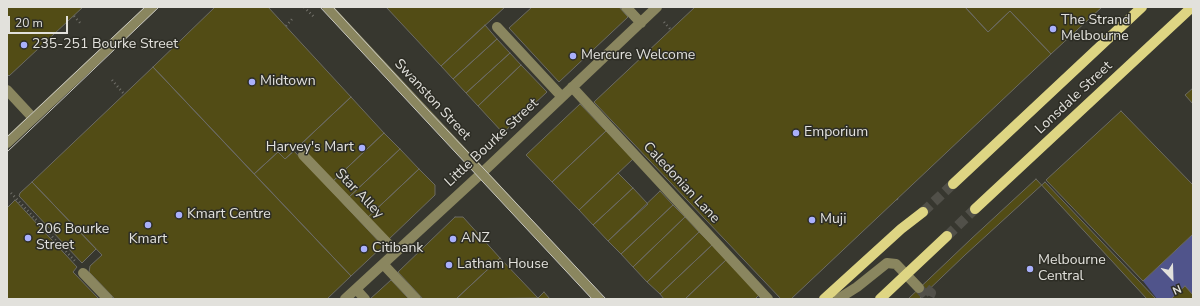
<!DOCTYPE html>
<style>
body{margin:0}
#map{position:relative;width:1200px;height:306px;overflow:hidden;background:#37372f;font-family:"Nunito Sans",sans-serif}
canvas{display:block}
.frame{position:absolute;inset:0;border:8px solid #e2e1dc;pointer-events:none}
.north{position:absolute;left:1152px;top:258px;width:40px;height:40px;-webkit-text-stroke:3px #2d2d25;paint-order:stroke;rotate:157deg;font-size:11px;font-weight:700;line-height:16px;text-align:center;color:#e2e1dc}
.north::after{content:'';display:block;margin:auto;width:14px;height:18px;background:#e2e1dc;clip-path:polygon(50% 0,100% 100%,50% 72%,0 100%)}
.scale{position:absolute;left:8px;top:16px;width:60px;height:18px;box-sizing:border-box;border:2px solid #e2e1dc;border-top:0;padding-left:5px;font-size:12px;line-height:14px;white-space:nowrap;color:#e2e1dc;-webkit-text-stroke:3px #2d2d25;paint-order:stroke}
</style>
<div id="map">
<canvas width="1200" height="306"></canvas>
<div class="frame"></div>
<div class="north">N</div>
<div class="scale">20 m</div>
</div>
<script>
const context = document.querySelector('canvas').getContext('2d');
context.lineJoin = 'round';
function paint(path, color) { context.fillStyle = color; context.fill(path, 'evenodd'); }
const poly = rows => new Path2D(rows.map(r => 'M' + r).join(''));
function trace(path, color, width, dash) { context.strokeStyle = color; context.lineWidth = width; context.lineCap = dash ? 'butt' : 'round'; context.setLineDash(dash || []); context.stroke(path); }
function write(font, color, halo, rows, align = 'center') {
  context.font = font + ' "Nunito Sans",sans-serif'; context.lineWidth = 3; context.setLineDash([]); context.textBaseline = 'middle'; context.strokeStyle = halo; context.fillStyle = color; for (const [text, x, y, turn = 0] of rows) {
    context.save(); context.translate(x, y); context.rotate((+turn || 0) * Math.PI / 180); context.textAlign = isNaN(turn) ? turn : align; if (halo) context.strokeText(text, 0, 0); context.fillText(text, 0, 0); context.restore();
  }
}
paint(poly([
 [1193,234,1193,295,1171,299,1157,299,1143,281]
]), '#50548b');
const building = poly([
 [7,7,83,7,9,76,7,74,7,7],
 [215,7,268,7,351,97,285,159,278,152,254,174,153,67,215,7],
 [386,7,505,7,441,66,386,7],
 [532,7,619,7,628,17,559,82,509,28,532,7],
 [695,7,965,7,988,32,1010,11,1051,54,791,299,781,299,594,102,695,7],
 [965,7,1102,7,1051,54,1010,11,988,32,965,7],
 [485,25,497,39,453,79,441,66,485,25],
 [497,39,510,53,466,93,453,79,497,39],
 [510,53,521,65,478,106,466,93,510,53],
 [521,65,547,92,503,133,478,106,521,65],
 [153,67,351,276,327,299,115,299,89,272,90,266,102,255,32,182,153,67],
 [1193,88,1193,104,1185,95,1193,88],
 [351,97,384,133,332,182,298,147,351,97],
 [580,104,606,131,552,182,526,155,580,104],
 [1121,111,1193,185,1193,234,1143,281,1046,180,1121,111],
 [606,131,633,159,579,210,552,182,606,131],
 [384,133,400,149,348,198,332,182,384,133],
 [400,149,419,169,367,218,348,198,400,149],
 [294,151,383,246,351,276,254,174,278,152,285,159,294,151],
 [419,169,435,185,435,195,388,240,367,218,419,169],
 [618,173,633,188,593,225,579,210,618,173],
 [1036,179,1147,299,908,299,971,239,1036,179],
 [32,182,96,249,82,263,19,196,20,193,32,182],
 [1045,182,1156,299,919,299,965,255,1045,182],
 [633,188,648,204,608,241,593,225,633,188],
 [660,191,673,205,621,254,608,241,660,191],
 [15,200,77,267,73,272,99,299,7,299,7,208,15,200],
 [673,205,685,217,633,267,621,254,673,205],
 [455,217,463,217,500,258,456,299,423,299,398,272,455,217],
 [685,217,699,232,647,282,633,267,685,217],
 [699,232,712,245,660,294,647,282,699,232],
 [712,245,726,260,685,299,664,299,660,294,712,245],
 [500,258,538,298,456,299,500,258],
 [726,260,759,295,755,299,685,299,726,260],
 [391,280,409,299,370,299,391,280],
 [1185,286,1193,295,1193,299,1171,299,1185,286],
 [544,292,550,299,537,299,544,292]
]);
paint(building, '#524c15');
trace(building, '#6c6b63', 1);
trace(poly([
 [919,288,926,296,929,297,931,293,922,285]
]), '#515049', 10, [10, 5]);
trace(poly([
 [923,212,953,184],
 [947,236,975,209]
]), '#515049', 10, [10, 5]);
trace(poly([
 [304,7,315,18],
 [74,16,82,25],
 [664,22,671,30],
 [286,26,293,18],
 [112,80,124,94],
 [11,193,75,261],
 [897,199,899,201]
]), '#73726b', 2.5, [1, 3]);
trace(poly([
 [327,7,599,299],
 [626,7,641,23],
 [497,27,562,97],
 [572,87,768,299],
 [7,90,33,118],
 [7,143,152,7],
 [303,155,396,252],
 [383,264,416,299],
 [83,273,108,299],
 [356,289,365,299],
 [345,299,485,170,657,7],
 [838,299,857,287,887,263,896,264,919,288]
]), '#8a865f', 10);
trace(poly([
 [953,184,1142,7],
 [975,209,1192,7],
 [824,299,901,229,923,212],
 [880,299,947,236]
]), '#ded583', 10);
trace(poly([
 [320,7,592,299],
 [333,7,428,110,485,170,606,299],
 [7,137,145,7],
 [7,152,159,7]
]), '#c8c7c1', 1);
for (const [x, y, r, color] of [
 [1053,29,4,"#a9b0fc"],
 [24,45,4,"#a9b0fc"],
 [573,56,4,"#a9b0fc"],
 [252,82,4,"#a9b0fc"],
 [796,133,4,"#a9b0fc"],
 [362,148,4,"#a9b0fc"],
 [179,215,4,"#a9b0fc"],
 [812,220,4,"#a9b0fc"],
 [148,225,4,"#a9b0fc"],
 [28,238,4,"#a9b0fc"],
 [453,239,4,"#a9b0fc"],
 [364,249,4,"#a9b0fc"],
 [449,265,4,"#a9b0fc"],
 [1030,269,4,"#a9b0fc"]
]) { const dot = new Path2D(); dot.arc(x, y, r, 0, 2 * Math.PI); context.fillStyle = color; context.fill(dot); trace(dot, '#2d2d25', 1.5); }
write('14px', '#e2e1dc', '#2d2d25', [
 ["The Strand",1061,21],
 ["Melbourne",1061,37],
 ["235-251 Bourke Street",32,45],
 ["Mercure Welcome",581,56],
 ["Midtown",260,82],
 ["Emporium",804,133],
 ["Harvey's Mart",354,148,"right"],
 ["Kmart Centre",187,215],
 ["Muji",820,220],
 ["206 Bourke",36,230],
 ["Street",36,246],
 ["ANZ",461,239],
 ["Kmart",148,240,"center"],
 ["Citibank",372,249],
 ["Melbourne",1038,261],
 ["Central",1038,277],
 ["Latham House",457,265]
], 'left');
write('14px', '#e2e1dc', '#2d2d25', [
 ["Lonsdale Street",1074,98,-43],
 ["Swanston Street",432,100,47],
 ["Little Bourke Street",492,143,-43],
 ["Caledonian Lane",681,183,47],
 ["Star Alley",359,194,46]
]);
</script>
